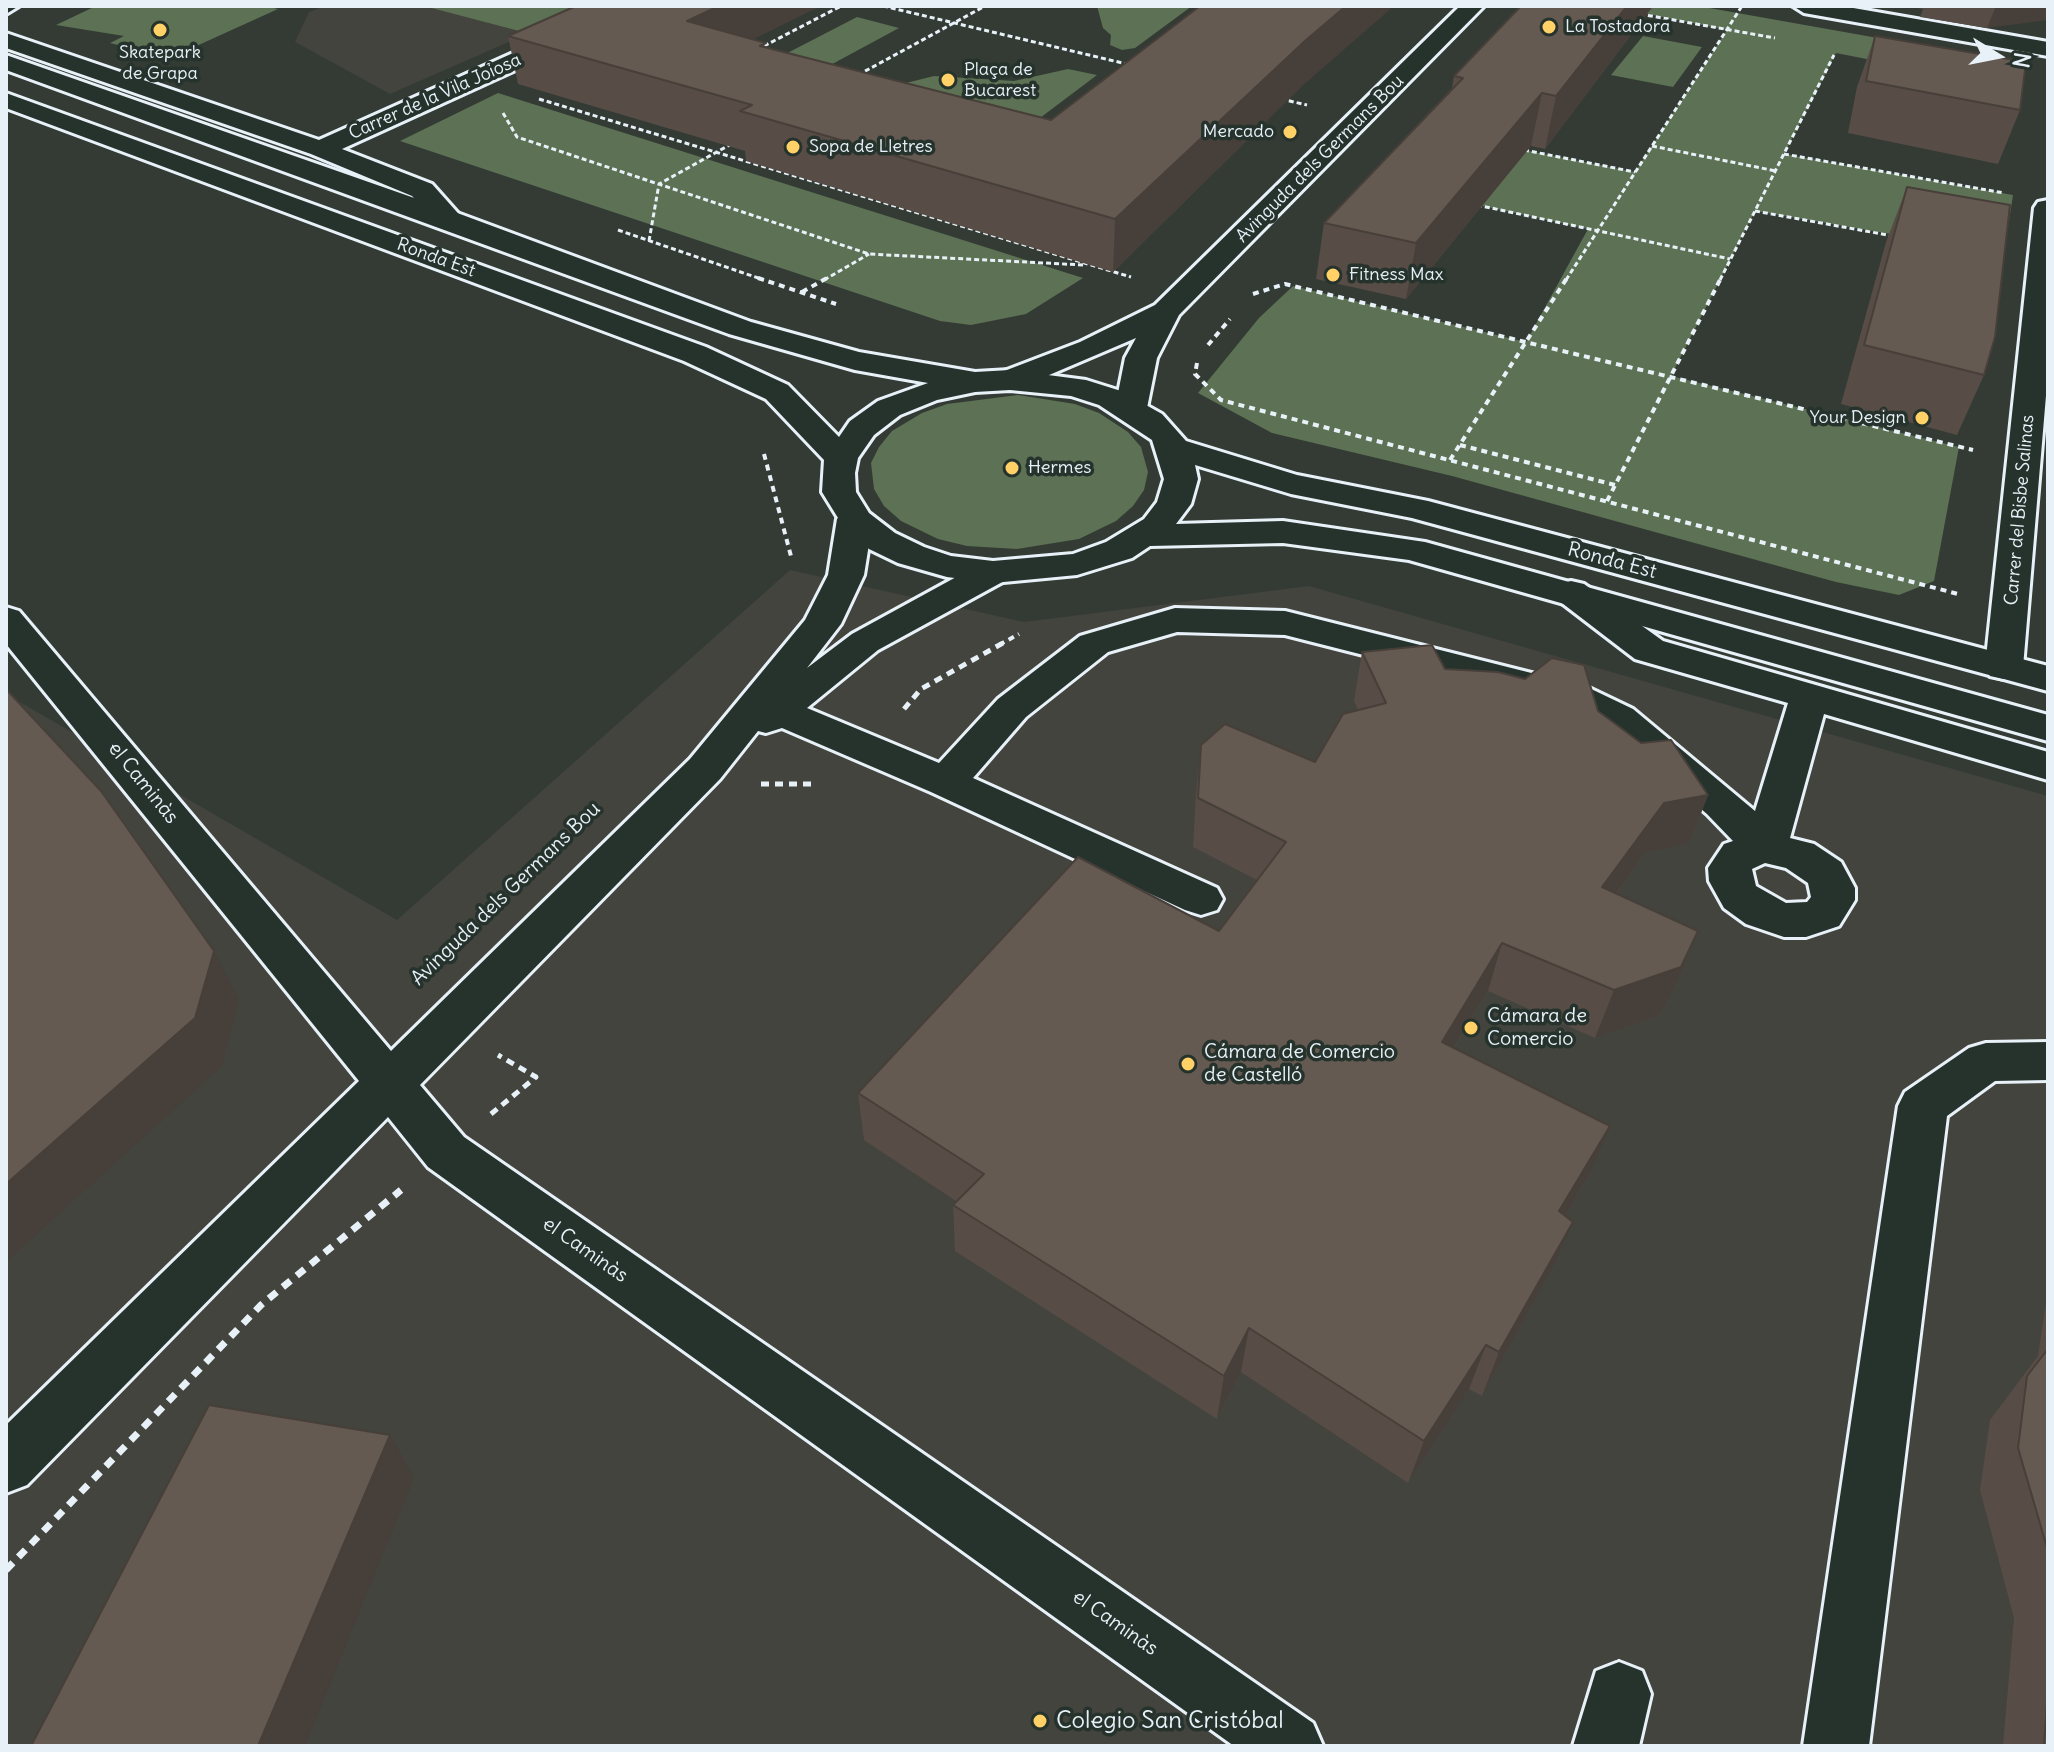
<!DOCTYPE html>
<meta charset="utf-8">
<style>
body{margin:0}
#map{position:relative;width:2054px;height:1752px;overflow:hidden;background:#333b34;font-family:Delius,sans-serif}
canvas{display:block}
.frame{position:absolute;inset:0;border:8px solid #e8f1f8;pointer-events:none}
.north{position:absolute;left:1958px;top:16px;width:80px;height:80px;-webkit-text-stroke:6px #26332d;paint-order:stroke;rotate:100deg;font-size:22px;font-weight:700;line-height:32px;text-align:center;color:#e8f1f8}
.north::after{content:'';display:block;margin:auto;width:28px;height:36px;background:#e8f1f8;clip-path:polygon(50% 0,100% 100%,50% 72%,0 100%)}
</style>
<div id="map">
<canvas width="2054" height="1752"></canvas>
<div class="frame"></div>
<div class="north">N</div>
</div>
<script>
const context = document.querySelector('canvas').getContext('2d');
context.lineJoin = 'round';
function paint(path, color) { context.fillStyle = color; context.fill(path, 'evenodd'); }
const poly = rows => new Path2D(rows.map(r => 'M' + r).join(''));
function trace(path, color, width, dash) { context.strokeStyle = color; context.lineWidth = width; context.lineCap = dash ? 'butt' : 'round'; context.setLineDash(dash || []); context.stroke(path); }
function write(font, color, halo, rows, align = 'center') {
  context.font = font + ' Delius,sans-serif'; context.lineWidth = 7; context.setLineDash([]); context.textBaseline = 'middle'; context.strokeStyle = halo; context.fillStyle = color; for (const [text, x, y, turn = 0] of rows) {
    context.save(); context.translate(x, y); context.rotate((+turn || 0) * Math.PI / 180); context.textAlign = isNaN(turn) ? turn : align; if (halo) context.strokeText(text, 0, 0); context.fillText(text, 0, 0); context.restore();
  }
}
paint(poly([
 [324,6,591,6,390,94,295,42,309,12],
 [790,570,1024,622,1309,586,2048,796,2048,1746,6,1746,6,694,397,920]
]), '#42443d');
paint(poly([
 [96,6,265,6,278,9,170,58,110,43,124,36,56,25],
 [424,6,578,6,523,32],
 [1097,6,1192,6,1135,48,1122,50,1110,45,1111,35,1103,28],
 [1608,6,1698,6,2013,62,1912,68,1836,53,1784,154,2013,195,2004,253,1755,211,1671,376,1959,447,1934,581,1899,595,1836,582,1452,476,1272,433,1198,393,1259,318,1293,286,1526,342,1588,229,1396,187,1443,134,1635,172,1727,30],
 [857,17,899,28,812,75,768,63],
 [1643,36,1702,47,1673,87,1611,75],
 [1068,69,1097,75,1032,124,884,81,906,83,934,76,1014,81],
 [498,93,1083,278,1026,314,971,325,940,321,400,141],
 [1018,395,1075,404,1099,413,1128,432,1141,447,1148,472,1144,490,1133,506,1116,521,1079,539,1017,549,967,546,938,539,901,521,884,506,874,489,871,463,879,447,892,431,922,413,947,404]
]), '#5d7154');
const minor = poly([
 [6,6,19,6,6,14,6,6],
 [618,6,648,6,645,11,342,149,432,184,464,220,460,226,450,228,440,226,412,196,311,154,6,48,6,33,319,140,618,6],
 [1460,6,1484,6,1179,315,1157,358,1147,408,1142,415,1131,418,1120,415,1115,408,1125,358,1136,338,1021,387,999,387,994,380,999,373,1080,342,1155,305,1460,6],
 [1793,6,1842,6,2048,42,2048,56,1804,13,1793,6],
 [2048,200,2048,372,2023,667,2018,676,2004,679,1990,676,1985,667,2034,208,2038,202,2048,200],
 [855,508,867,512,873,519,864,575,841,624,807,668,852,634,980,564,993,561,1006,564,1011,572,1006,580,878,650,807,708,939,763,998,699,1080,636,1175,608,1285,611,1587,687,1633,709,1755,811,1788,703,1635,659,1558,600,1553,592,1558,584,1571,581,1584,584,1663,641,2048,752,2048,780,1824,714,1790,838,1814,844,1841,862,1855,888,1855,900,1839,926,1806,937,1784,937,1746,924,1724,908,1709,881,1708,868,1724,844,1733,841,1707,814,1605,727,1560,705,1285,635,1177,632,1108,652,1026,717,973,778,1217,888,1223,899,1217,910,1201,915,1185,910,931,792,782,728,766,733,758,731,720,779,420,1085,464,1137,1313,1723,1323,1746,1234,1746,428,1167,388,1117,27,1485,6,1493,6,1425,359,1081,6,644,6,607,19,611,391,1051,690,759,805,620,828,575,837,519,843,512,855,508],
 [1765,863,1786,868,1808,883,1811,897,1807,902,1786,903,1756,886,1752,869,1765,863],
 [2048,1042,2048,1080,1995,1081,1947,1116,1869,1746,1803,1746,1898,1106,1905,1092,1969,1048,1986,1043,2048,1042],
 [1619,1662,1642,1671,1651,1694,1639,1746,1573,1746,1596,1671,1619,1662]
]);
const major = poly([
 [6,55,460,214,751,322,859,352,975,372,1010,370,1086,380,1121,391,1162,414,1186,441,1297,475,1428,501,2048,666,2048,691,1412,518,1291,494,1195,465,1198,479,1191,504,1176,524,1283,521,1425,542,2048,715,2048,741,1409,560,1283,543,1150,546,1132,558,1077,575,993,583,947,577,898,563,869,549,843,526,822,492,824,460,766,399,684,361,6,108,6,93,706,347,788,385,839,437,850,421,878,401,928,383,855,370,729,334,6,70,6,55],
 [1010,390,1071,396,1099,405,1152,440,1164,479,1157,502,1144,519,1106,542,1073,554,993,561,951,556,924,547,895,533,869,513,856,492,855,473,858,458,874,435,900,415,937,400,975,392,1010,390]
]);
trace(minor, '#e8f1f8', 6);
trace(major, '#e8f1f8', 6);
trace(poly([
 [883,6,1131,65],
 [1640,14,1775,38],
 [764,46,841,6],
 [858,75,985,6],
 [539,99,1131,277],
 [1281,99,1307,105],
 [503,113,517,137,869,254,1084,265],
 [1652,146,1776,171],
 [1524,150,1635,172],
 [1784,154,2004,193],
 [1477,205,1730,259],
 [1755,211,1893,236],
 [618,230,764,280],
 [649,241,659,184,733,143],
 [824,280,869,254],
 [1566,280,1742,6],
 [1720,280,1834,55]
]), '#e8f1f8', 3, [5, 3]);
trace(poly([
 [758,278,836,304],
 [802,292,827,278],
 [1253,294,1285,284,1973,450],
 [1208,345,1230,319],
 [1197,363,1195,374,1221,400,1958,594],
 [1460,445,1615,485],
 [764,454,792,560],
 [1450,460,1567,278],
 [1607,501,1721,278],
 [999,645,1019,634]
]), '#e8f1f8', 4, [6, 5]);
trace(poly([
 [904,709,921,689,1003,643],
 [761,784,815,784],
 [491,1114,536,1077,498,1055]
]), '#e8f1f8', 5, [8, 6]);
trace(poly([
 [6,1570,261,1305,401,1190]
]), '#e8f1f8', 7, [10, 8]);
paint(minor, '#26332d');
paint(major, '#26332d');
paint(poly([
 [1653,6,1545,149,1531,146,1406,299,1316,279,1324,223,1452,88,1454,76],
 [1907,6,2048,6,1987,28,1920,17,1923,9],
 [508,36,754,39,767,47,1051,120,1300,88,1113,272,746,161,745,151,518,84],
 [1875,36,2020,110,1998,164,1848,133,1857,87],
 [1907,187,1984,375,1957,435,1841,404,1886,242],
 [1362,652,1445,669,1598,711,1708,795,1689,844,1646,852,1616,894,1698,931,1678,980,1660,1015,1595,1038,1488,991,1454,1048,1590,1173,1565,1216,1553,1267,1482,1396,1469,1389,1408,1483,1241,1372,1217,1419,955,1251,953,1205,956,1201,864,1140,858,1093,1219,931,1257,880,1193,847,1196,794,1201,745,1315,762,1358,710,1354,701],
 [2048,1289,2048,1746,2003,1746,2014,1618,1980,1490,1990,1420,2038,1356]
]), '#574d46');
paint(poly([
 [719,6,821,6,693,69,687,21],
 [1346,6,1394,6,1300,88,1113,272,1115,219,1306,40],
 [1627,6,1653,6,1545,149,1556,96],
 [1996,6,2048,6,2048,20,1987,28],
 [1542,93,1531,146,1406,299,1416,243],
 [1708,795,1689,844,1646,852,1585,936,1602,887,1664,803],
 [1698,931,1678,980,1660,1015,1595,1038,1614,990],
 [1502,943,1488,991,1428,1090,1442,1042],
 [214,951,239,1000,222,1066,6,1262,6,1184],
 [1610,1126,1590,1173,1541,1257,1559,1211],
 [1573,1222,1553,1267,1482,1396,1499,1352],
 [1249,1328,1241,1372,1217,1419,1224,1376],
 [1486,1345,1469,1389,1408,1483,1424,1441],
 [390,1435,414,1478,305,1746,258,1746]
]), '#473f39');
const building = poly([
 [576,6,719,6,687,21,766,43,760,46,1051,120,1200,6,1346,6,1306,40,1115,219,740,111,752,105,508,36,576,6],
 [1521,6,1627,6,1556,96,1542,93,1416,243,1324,223,1463,78,1454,76,1521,6],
 [1875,36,2026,62,2020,110,1866,81,1875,36],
 [1907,187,2010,205,1995,337,1984,375,1864,345,1907,187],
 [1432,645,1445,669,1498,672,1525,679,1552,658,1584,665,1598,711,1641,743,1671,740,1708,795,1664,803,1602,887,1698,931,1681,967,1614,990,1502,943,1442,1042,1610,1126,1559,1211,1573,1222,1499,1352,1486,1345,1424,1441,1249,1328,1224,1376,953,1205,984,1174,858,1093,1078,857,1219,931,1286,842,1198,798,1201,745,1225,724,1315,762,1343,714,1386,703,1362,652,1432,645],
 [6,689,101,791,214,951,195,1018,6,1184,6,689],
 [2048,1349,2048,1551,2018,1448,2027,1376,2048,1349],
 [209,1405,390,1435,258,1746,31,1746,209,1405],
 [2048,1689,2048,1746,2044,1746,2048,1689]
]);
paint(building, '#655a51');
trace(building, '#473f39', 2);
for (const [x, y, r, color] of [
 [1549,27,8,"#ffd166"],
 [160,30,8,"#ffd166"],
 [948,80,8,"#ffd166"],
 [1290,132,8,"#ffd166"],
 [793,147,8,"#ffd166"],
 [1333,275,8,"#ffd166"],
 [1922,418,8,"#ffd166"],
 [1012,468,8,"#ffd166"],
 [1471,1028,8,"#ffd166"],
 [1188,1064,8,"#ffd166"],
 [1040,1721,8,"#ffd166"]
]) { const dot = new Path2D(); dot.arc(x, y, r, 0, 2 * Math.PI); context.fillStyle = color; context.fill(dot); trace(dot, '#26332d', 3); }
write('18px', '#e8f1f8', '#26332d', [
 ["La Tostadora",1565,27],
 ["Skatepark",160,53,"center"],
 ["de Grapa",160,74,"center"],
 ["Plaça de",964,70],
 ["Bucarest",964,91],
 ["Mercado",1274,132,"right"],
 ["Sopa de Lletres",809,147],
 ["Fitness Max",1349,275],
 ["Your Design",1906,418,"right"],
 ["Hermes",1028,468]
], 'left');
write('18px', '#e8f1f8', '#26332d', [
 ["Carrer de la Vila Joiosa",435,97,-24],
 ["Avinguda dels Germans Bou",1320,159,-45],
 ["Ronda Est",436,258,20],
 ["Carrer del Bisbe Salinas",2020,510,-85]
]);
write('20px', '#e8f1f8', '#26332d', [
 ["Ronda Est",1612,561,15],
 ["el Caminàs",143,783,51],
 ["Avinguda dels Germans Bou",506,894,-44],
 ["el Caminàs",585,1250,35],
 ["el Caminàs",1115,1623,35]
]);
write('20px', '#e8f1f8', '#26332d', [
 ["Cámara de",1487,1016],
 ["Comercio",1487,1039],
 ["Cámara de Comercio",1204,1052],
 ["de Castelló",1204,1075]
], 'left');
write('24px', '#e8f1f8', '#26332d', [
 ["Colegio San Cristóbal",1056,1721]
], 'left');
</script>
